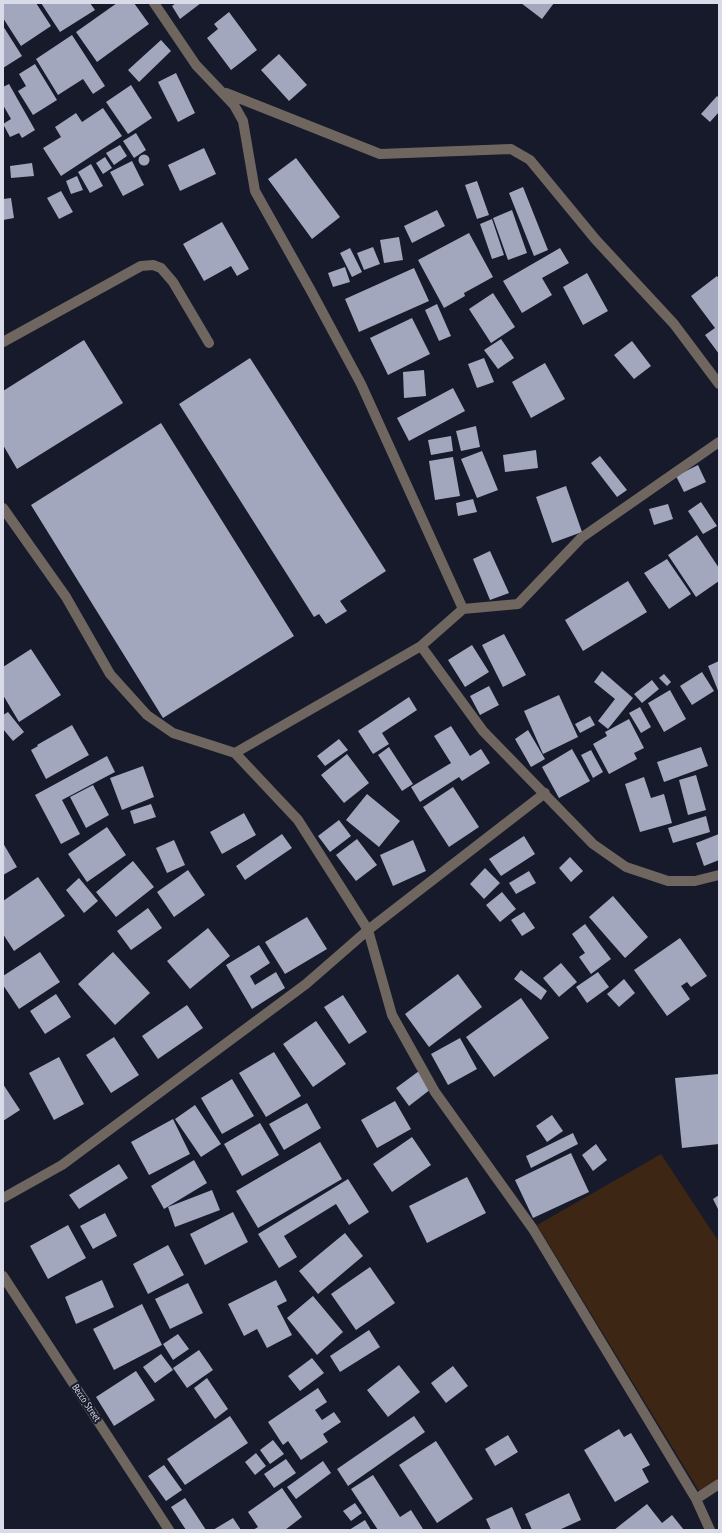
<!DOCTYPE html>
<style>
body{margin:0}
#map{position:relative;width:722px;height:1533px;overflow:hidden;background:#171a2b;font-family:"PT Sans Narrow",sans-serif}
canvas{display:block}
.frame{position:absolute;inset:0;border:4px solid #d9dce8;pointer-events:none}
</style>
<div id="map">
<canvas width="722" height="1533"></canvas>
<div class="frame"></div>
</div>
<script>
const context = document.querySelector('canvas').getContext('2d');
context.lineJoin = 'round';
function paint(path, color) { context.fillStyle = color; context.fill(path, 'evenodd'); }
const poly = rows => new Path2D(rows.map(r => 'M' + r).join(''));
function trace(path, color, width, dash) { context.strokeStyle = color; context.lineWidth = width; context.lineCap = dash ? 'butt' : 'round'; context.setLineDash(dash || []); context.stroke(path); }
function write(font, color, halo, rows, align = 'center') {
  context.font = font + ' "PT Sans Narrow",sans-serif'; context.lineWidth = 4; context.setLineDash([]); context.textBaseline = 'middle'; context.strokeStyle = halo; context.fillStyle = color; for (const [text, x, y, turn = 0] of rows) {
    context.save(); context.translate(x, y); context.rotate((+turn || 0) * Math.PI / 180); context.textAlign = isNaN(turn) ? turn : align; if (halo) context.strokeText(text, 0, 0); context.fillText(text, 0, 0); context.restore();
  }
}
paint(poly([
 [661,1154,719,1242,719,1478,699,1491,537,1225]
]), '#3d2613');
paint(poly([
 [3,3,36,3,51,26,21,46,3,18],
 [41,3,90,3,95,10,60,32],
 [117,3,134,3,149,24,97,62,76,32],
 [176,3,201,3,180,19,172,6],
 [521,3,554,3,542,19],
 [229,12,257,50,231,70,207,38,218,29,214,24],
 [3,26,22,56,3,68],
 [72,35,105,86,93,94,83,79,58,95,36,59],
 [161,40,171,51,139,82,128,70],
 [279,54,307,85,289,101,261,70],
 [35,64,57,100,33,115,18,91,26,86,19,74],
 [176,73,195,113,178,122,158,82],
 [9,84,35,130,22,138,19,133,10,137,3,124,11,119,3,105,3,87],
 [131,85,152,118,128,134,106,102],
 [717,96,719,98,719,112,710,122,701,114],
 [103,108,122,136,61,176,43,148,61,137,55,127,76,113,82,122],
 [136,133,146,150,134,158,123,141],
 [120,145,127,156,114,165,106,153],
 [204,148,216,174,180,191,168,165],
 '138.5 160a5.5 5.5 0 1 1 11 0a5.5 5.5 0 1 1-11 0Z',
 [105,157,112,168,103,174,96,163],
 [296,158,340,217,312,239,268,179],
 [132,161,144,185,123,196,110,172],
 [32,163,34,176,11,178,10,166],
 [91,164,103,186,90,193,78,172],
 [77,176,83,190,71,194,66,181],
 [477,181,489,215,477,219,465,185],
 [523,187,548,250,534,256,509,193],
 [61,191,73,212,59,219,47,198],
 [11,198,14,218,3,220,3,199],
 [437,210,445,226,412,243,404,226],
 [512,210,527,253,508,260,493,218],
 [492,219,504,255,492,259,480,224],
 [222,222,249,269,237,276,231,266,204,281,183,244],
 [469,233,493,277,464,293,465,296,444,308,418,260],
 [399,237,403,260,384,263,380,240],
 [373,247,380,264,364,270,357,253],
 [350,248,362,272,352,277,340,253],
 [560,248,569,263,542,278,552,295,522,313,503,281],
 [345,267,350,282,333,287,328,273],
 [414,268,429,301,359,332,345,299],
 [587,273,608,311,583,325,563,287],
 [717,276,719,279,719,354,705,335,715,328,691,296],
 [493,293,515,327,491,343,469,309],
 [437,304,451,336,439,341,425,310],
 [412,318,430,354,388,375,370,338],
 [501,339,514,358,498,369,484,350],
 [84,340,123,403,17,469,3,445,3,391],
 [632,341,651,366,634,379,614,355],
 [250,358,386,571,340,601,347,611,326,624,319,614,314,617,179,404],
 [484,358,494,382,477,388,468,364],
 [545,363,565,399,531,418,512,382],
 [424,370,426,396,404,398,403,372],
 [453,388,465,411,409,441,397,418],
 [161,423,294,636,163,718,31,505],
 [476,426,480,447,461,451,456,431],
 [451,436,453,451,431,455,428,440],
 [536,450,538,468,505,472,503,455],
 [482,451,498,490,477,498,461,459],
 [600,456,627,490,617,497,591,463],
 [453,457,460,496,435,500,429,461],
 [698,465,706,482,684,492,676,476],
 [566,486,582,532,552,543,536,497],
 [473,499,477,512,458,516,456,503],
 [701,502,717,526,703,534,688,511],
 [668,504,673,519,654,525,649,509],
 [697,535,719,568,719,581,696,597,668,555],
 [490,551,509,593,490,600,473,559],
 [667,559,691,594,669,609,644,573],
 [628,581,647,612,583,651,565,620],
 [504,634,526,675,503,687,482,645],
 [472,645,489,672,465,687,448,660],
 [31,649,61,695,19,722,3,695,3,667],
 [719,661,719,693,708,666],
 [602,671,633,698,608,729,598,721,615,699,594,682],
 [702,672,714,691,692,705,680,686],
 [664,674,671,682,667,686,659,678],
 [652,680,659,689,642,703,634,694],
 [489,686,499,705,480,715,470,696],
 [670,690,686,719,664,732,648,703],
 [559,695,578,737,543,754,524,711],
 [409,697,417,710,382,733,389,744,373,754,358,731],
 [640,707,651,727,641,733,629,713],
 [8,712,24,732,13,741,3,729,3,715],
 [590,716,595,725,580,733,575,724],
 [629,719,644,748,634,753,637,759,609,774,593,744,607,736,605,732],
 [72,725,89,755,46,779,31,750,38,746,37,745],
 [451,726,470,756,481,749,490,763,462,781,459,777,420,802,411,787,451,763,434,736],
 [528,730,545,759,531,767,515,739],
 [339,739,348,750,325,766,317,756],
 [389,747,413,784,402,791,378,755],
 [701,747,708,766,664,782,657,762],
 [572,749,590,781,559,798,542,767],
 [591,750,603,772,593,778,581,755],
 [347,754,369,783,344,803,321,775],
 [107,756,115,772,62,800,80,834,61,844,35,795],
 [143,766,154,797,122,810,110,778],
 [696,775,706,810,688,815,679,780],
 [644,777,651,798,664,794,672,823,640,832,625,784],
 [93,785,109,815,86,828,70,797],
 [453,787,479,827,449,847,423,807],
 [367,794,400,821,379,847,346,820],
 [151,804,156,817,134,824,130,811],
 [244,813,256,835,222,854,210,832],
 [706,816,710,832,673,843,668,828],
 [339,820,351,836,330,852,318,836],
 [107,827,126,855,87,882,68,854],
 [282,834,292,848,245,880,236,866],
 [719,834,719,860,704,866,696,843],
 [524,836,535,854,501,876,489,859],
 [357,839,377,865,356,881,336,855],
 [174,840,185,865,167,873,156,848],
 [413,840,426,871,393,886,380,855],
 [3,843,17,867,3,875],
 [570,857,583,871,571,882,559,868],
 [133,861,154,887,116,917,96,892],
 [485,868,500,883,484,899,470,884],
 [188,870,205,895,174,917,157,892],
 [529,871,536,883,516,894,509,883],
 [38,877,65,916,14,951,3,934,3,901],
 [79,878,98,901,84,913,66,890],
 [502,892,516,909,500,922,486,905],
 [613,896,648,937,625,958,589,917],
 [148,908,162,928,131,950,117,931],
 [524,912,535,928,522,936,511,920],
 [307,917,327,949,285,974,265,942],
 [585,924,611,959,591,974,579,957,585,953,572,934],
 [208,928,230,956,190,989,167,961],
 [680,938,707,976,691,987,687,982,681,986,690,999,667,1016,634,970],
 [259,945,270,963,250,976,255,985,276,972,285,988,252,1009,226,965],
 [40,952,60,982,19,1009,3,985,3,976],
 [113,952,150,993,115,1025,78,984],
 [561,963,577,982,559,997,543,978],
 [521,970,547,991,541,1000,514,979],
 [598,972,609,987,587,1003,576,987],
 [458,974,482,1007,429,1047,405,1014],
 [624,979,635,993,619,1007,607,994],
 [56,994,71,1017,45,1034,30,1011],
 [343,995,367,1032,349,1044,324,1007],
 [521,998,549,1038,494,1077,466,1037],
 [187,1005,203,1028,158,1059,142,1036],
 [316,1021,346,1064,313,1087,283,1044],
 [114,1037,139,1075,111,1093,86,1055],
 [460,1038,477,1069,448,1085,431,1054],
 [274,1052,301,1096,266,1117,239,1073],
 [59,1057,84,1104,54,1120,29,1073],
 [419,1071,431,1089,409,1106,396,1088],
 [719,1074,719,1144,682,1148,675,1078],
 [232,1079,254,1116,222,1134,201,1098],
 [3,1084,20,1110,3,1121],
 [395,1101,411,1129,377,1148,361,1120],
 [307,1103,321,1128,284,1150,269,1124],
 [195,1105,221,1144,201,1157,175,1119],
 [552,1115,563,1131,547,1142,536,1126],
 [173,1119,190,1154,149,1175,131,1142],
 [260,1123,279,1155,242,1176,224,1144],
 [573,1133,578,1144,531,1168,526,1156],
 [412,1137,431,1165,392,1192,373,1164],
 [320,1142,342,1179,258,1228,236,1191],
 [596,1144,607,1160,593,1171,582,1155],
 [571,1153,589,1192,533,1218,515,1180],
 [194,1160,207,1183,164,1209,151,1186],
 [119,1164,128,1178,79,1209,69,1195],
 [467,1177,486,1213,427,1243,409,1206],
 [348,1179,369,1212,349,1225,336,1204,284,1236,297,1257,279,1268,258,1234],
 [212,1190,220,1210,175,1227,168,1207],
 [719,1195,719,1211,713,1199],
 [233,1212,248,1242,205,1265,190,1234],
 [105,1213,117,1236,93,1249,80,1226],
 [68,1225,86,1258,48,1279,30,1246],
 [345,1233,363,1256,318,1294,299,1271],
 [168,1245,184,1275,148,1294,133,1264],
 [370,1267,395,1303,356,1330,331,1294],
 [102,1280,114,1307,76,1324,65,1297],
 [276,1280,287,1301,277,1306,292,1335,267,1348,257,1329,244,1336,228,1304],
 [188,1283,203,1313,170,1329,155,1299],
 [313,1296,343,1332,317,1355,287,1318],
 [142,1304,162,1345,114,1370,93,1329],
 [369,1330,380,1347,340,1372,330,1356],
 [178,1334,189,1349,173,1360,163,1344],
 [199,1350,213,1370,187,1388,173,1368],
 [161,1354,173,1370,155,1383,143,1367],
 [312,1358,324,1373,300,1391,288,1376],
 [399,1365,420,1392,388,1417,367,1390],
 [453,1366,468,1386,446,1403,431,1383],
 [136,1371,155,1400,114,1426,96,1397],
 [207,1378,228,1409,215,1419,194,1388],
 [318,1388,327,1402,315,1410,322,1420,334,1412,341,1422,323,1434,328,1442,301,1460,288,1441,283,1445,268,1422],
 [230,1416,248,1443,185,1485,167,1459],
 [414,1416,425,1432,348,1486,337,1469],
 [619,1429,624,1437,631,1433,650,1465,642,1469,649,1482,615,1502,584,1450],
 [508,1435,518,1452,495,1466,485,1449],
 [273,1440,284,1454,270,1464,260,1450],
 [436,1441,473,1499,437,1523,399,1465],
 [256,1453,266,1466,255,1475,245,1462],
 [286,1459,296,1473,274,1488,264,1474],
 [323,1461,331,1473,296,1499,287,1487],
 [164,1465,182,1490,166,1501,148,1476],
 [373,1475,400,1517,411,1510,423,1529,378,1530,351,1489],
 [282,1488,302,1517,285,1530,253,1530,258,1527,248,1512],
 [569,1493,581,1520,559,1530,532,1530,525,1514],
 [185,1498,206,1530,186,1530,171,1507],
 [355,1503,362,1513,351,1521,343,1511],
 [647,1504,662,1523,672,1515,684,1530,614,1530],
 [512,1507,522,1530,491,1530,486,1519],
 [233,1518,241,1530,213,1530],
 [365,1520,371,1530,349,1530]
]), '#a2a7be');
trace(poly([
 [154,3,196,65,234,105,243,121,255,191,310,289,361,384,463,609],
 [226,93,380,154,511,149,530,160,596,240,674,324,719,384],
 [3,342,141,266,153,265,161,268,173,282,209,343],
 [3,508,66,597,110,674,147,715,173,733,235,753,298,820,368,930,392,1015,435,1092,533,1229,696,1499,710,1530],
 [421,646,483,731,593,844,626,867,668,881,695,881,719,875],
 [235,753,421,646,463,609,518,604,581,538,719,442],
 [3,1198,62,1165,306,984,368,930,545,793],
 [3,1276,169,1530],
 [696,1499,719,1484]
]), '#6f6660', 10);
write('10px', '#d9dce8', '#171a2b', [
 ["Becco Street",86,1403,56]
]);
</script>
